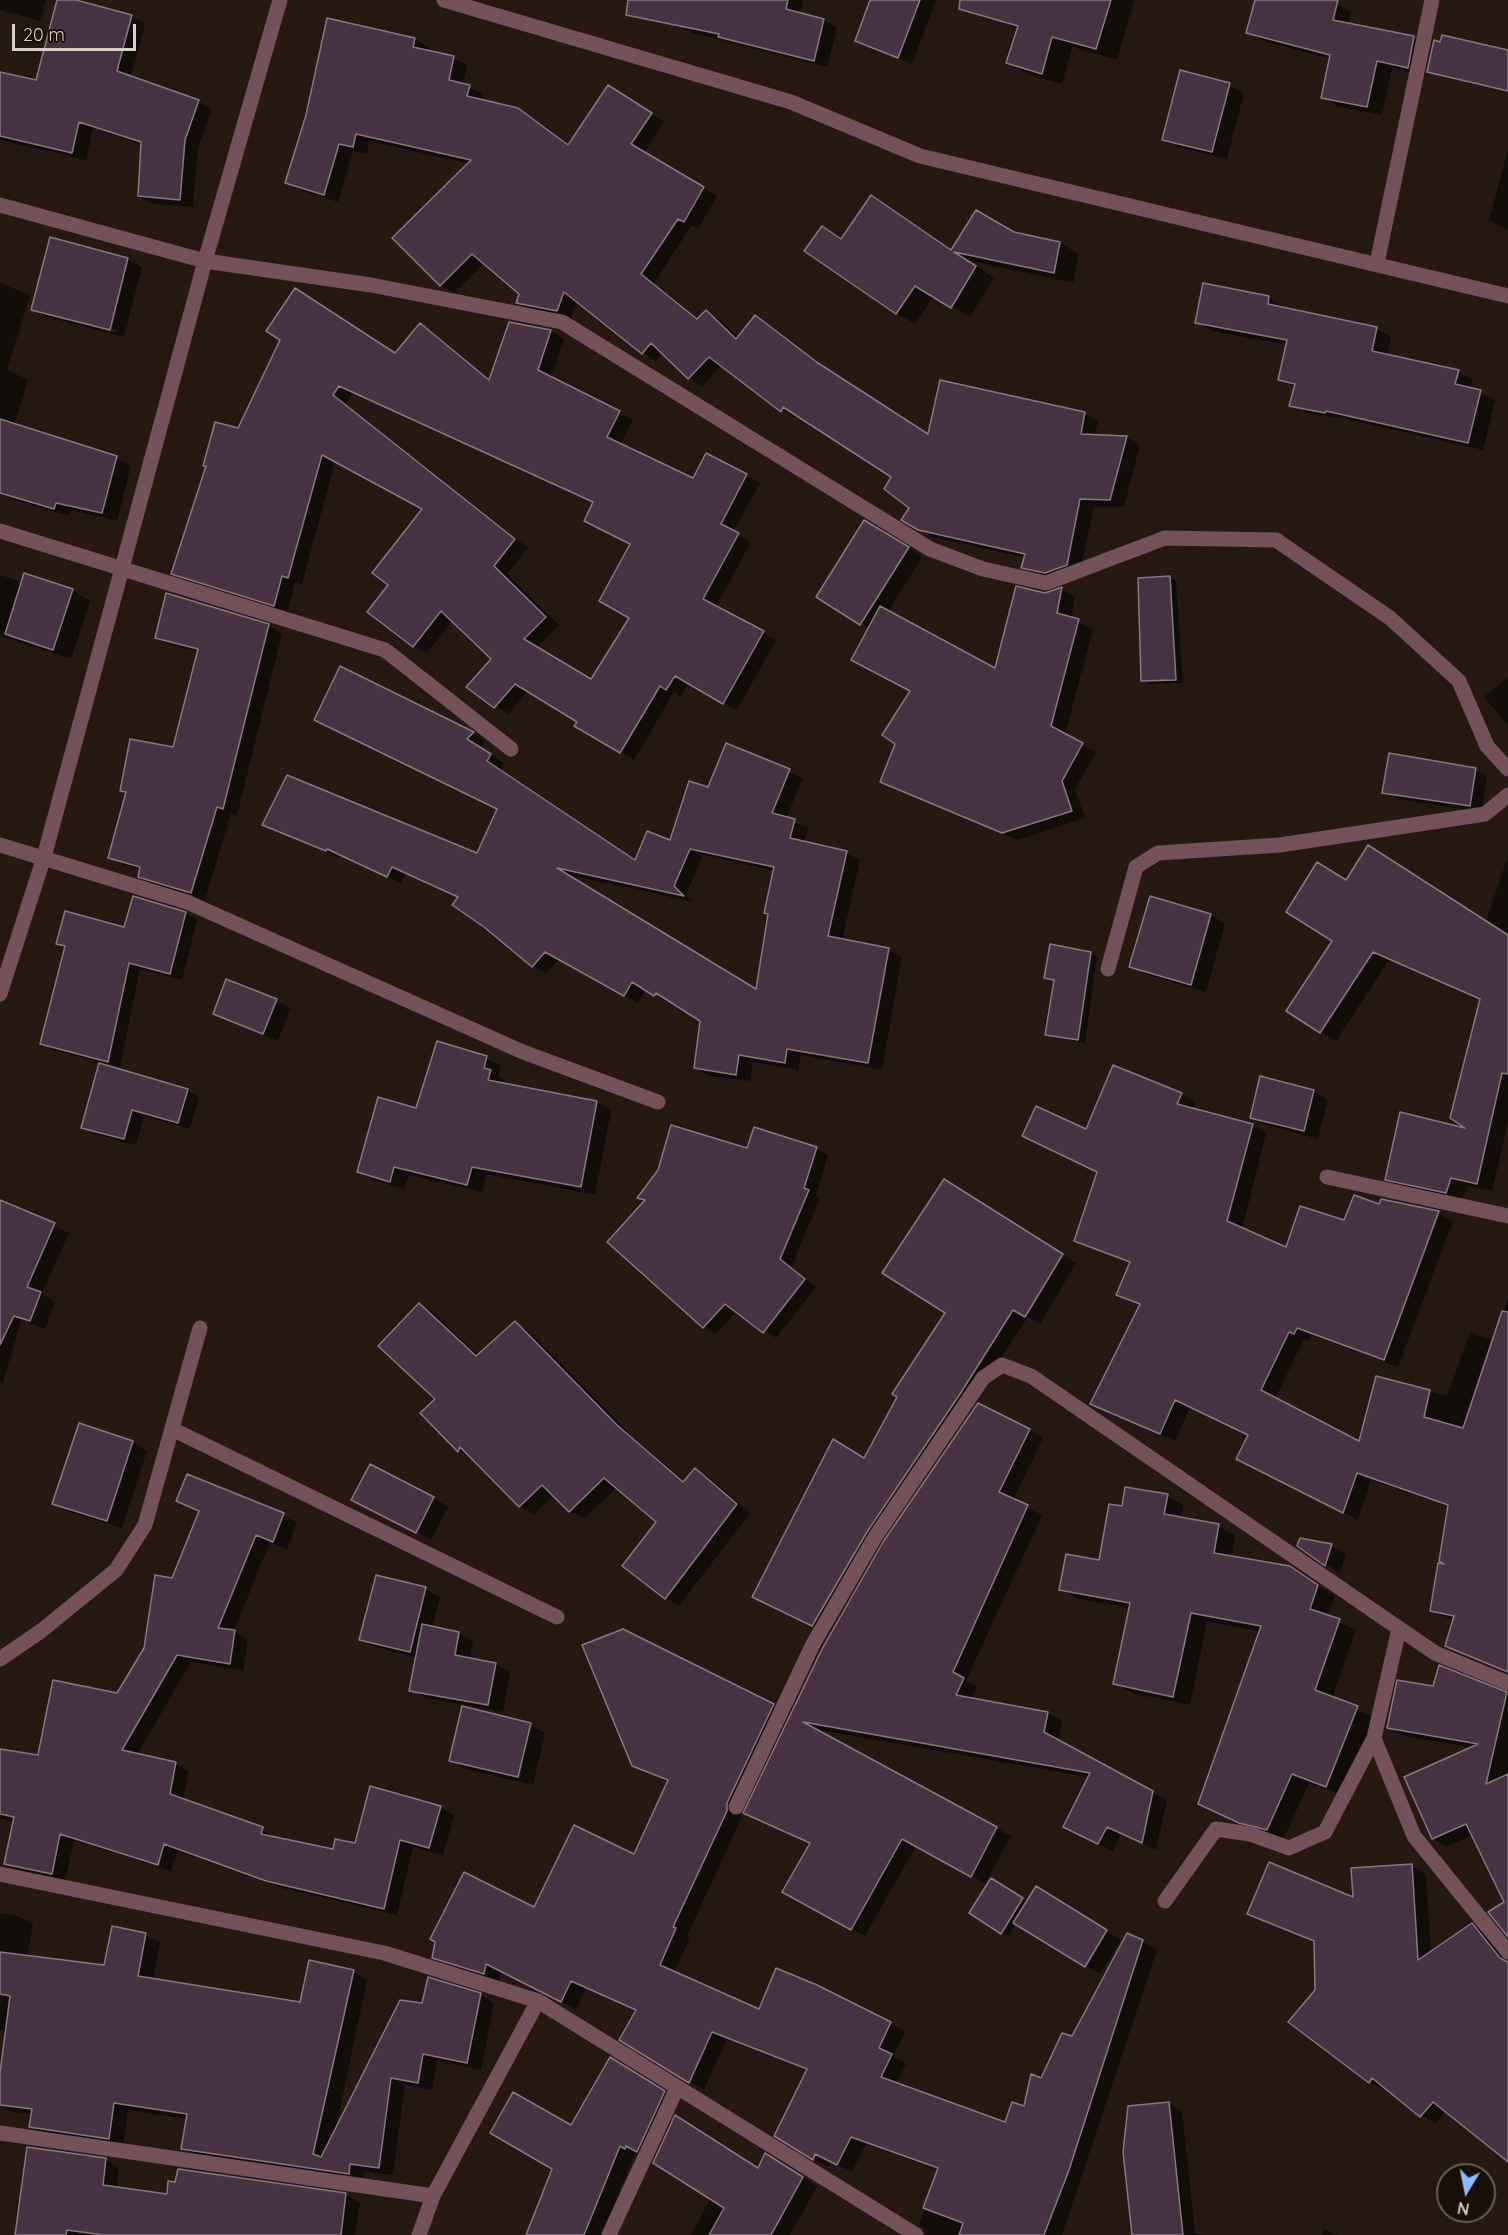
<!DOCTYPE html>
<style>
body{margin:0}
#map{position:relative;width:1508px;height:2235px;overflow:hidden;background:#251912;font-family:Quicksand,sans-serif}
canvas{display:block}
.north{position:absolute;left:1436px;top:2163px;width:60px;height:60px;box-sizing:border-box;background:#1b1009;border:2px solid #675d57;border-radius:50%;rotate:190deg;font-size:16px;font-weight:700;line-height:24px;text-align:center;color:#d9d0cb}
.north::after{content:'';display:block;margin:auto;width:21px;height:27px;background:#8cb9fc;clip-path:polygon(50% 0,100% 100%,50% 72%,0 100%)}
.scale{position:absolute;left:12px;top:24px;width:124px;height:27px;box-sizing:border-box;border:3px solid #d9d0cb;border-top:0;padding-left:8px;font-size:18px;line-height:21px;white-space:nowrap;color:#d9d0cb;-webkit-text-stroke:4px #1b1009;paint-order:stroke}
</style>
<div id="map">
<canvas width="1508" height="2235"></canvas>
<div class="north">N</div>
<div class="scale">20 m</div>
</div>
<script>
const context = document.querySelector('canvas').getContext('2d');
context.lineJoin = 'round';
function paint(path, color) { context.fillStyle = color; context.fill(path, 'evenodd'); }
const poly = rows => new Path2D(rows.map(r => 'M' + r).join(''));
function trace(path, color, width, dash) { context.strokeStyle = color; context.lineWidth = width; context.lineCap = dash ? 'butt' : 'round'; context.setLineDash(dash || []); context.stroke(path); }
paint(poly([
 [0,0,46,0,40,21,0,10],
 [59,0,70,0,132,16,145,24,131,77,198,101,212,109,198,148,193,207,153,204,139,196,142,145,93,128,86,160,0,140,0,92,37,82],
 [683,0,803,0,800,14,824,20,837,28,827,67,692,33,678,25],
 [872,0,936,0,912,64,857,40],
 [1007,0,1134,0,1117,60,1072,47,1062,84,1028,74,1008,63,1018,30,1001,20],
 [1256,0,1322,0,1337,4,1351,12,1348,24,1414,38,1428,46,1422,75,1392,68,1382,115,1337,106,1323,97,1331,59,1263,41,1248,32],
 [414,39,428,47,427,52,454,58,467,65,463,85,483,94,481,101,518,110,569,146,622,94,664,122,644,153,717,196,698,229,692,225,654,283,699,319,706,312,720,320,739,338,755,317,832,373,929,436,1084,414,1098,421,1095,436,1127,437,1140,445,1124,507,1094,506,1080,572,1060,580,1037,575,1023,567,1026,558,933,537,903,519,911,507,893,477,797,414,795,418,782,410,722,365,702,386,689,378,663,353,656,361,643,353,577,301,571,318,531,310,517,302,520,294,484,263,454,293,441,285,470,164,369,141,367,154,353,151,338,202,300,190,287,182],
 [1485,49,1477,85,1429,72],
 [1229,85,1244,93,1227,159,1179,147,1164,139],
 [1508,149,1508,230,1489,221],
 [871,197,953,251,1015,234,1060,243,1079,254,1073,283,967,260,994,278,970,317,934,296,915,324,897,313,823,228,843,239],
 [127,259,142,267,124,337,47,317,33,309],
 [46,312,117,330,116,333,46,315],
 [0,283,30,295,7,370,28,380,11,436,0,433],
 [1269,298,1283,306,1283,309,1376,328,1391,337,1387,355,1458,371,1473,380,1470,389,1495,400,1483,450,1341,418,1309,414,1294,406,1296,388,1280,379,1287,345,1212,331,1197,322],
 [510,323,551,331,564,339,551,378,633,420,620,445,694,479,707,455,760,483,733,532,751,542,716,607,776,640,737,710,689,683,680,696,674,692,634,760,576,726,579,721,529,690,508,714,469,687,493,659,453,620,427,653,414,646,390,585,423,509,335,462,302,584,295,582,288,612,186,581,173,573,239,429,396,354,421,325,491,380],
 [353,392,595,503,586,521,631,545,631,617,591,681,536,648,559,625,507,574,528,548,346,404],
 [116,457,131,466,117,521,71,510,69,516,14,500,0,492],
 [879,530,922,557,888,612,996,670,1045,594,1062,589,1075,597,1071,619,1093,629,1065,735,1096,752,1075,789,1085,818,1018,840,882,782,897,743,911,691,869,628,861,623],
 [0,575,23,582,72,590,90,601,71,659,0,636],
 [1169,577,1176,581,1183,683,1150,684,1143,680],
 [167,595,269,626,282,634,237,816,231,813,205,900,153,884,140,876,141,870,123,865,109,857,127,793,122,790,174,749,199,652,170,645,157,637],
 [1508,677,1508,726,1484,697],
 [330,727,471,732,486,741,480,748,504,763,499,770,636,862,671,842,709,789,727,745,803,778,786,818,808,828,804,843,846,853,860,860,842,941,888,950,902,957,882,1070,801,1055,798,1070,753,1062,750,1081,709,1076,695,1068,702,1020,670,1000,668,1002,646,989,638,1003,559,959,546,974,533,966,459,897,406,873,401,883,341,855,340,858,264,825,478,855,499,809],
 [703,855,775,871,765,913,769,915,757,991,565,874,694,902,686,895],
 [1475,770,1487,776,1481,812,1398,799,1386,792],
 [1508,856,1508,1122,1492,1191,1467,1186,1462,1201,1402,1188,1387,1179,1472,1132,1481,1000,1389,960,1336,1041,1320,1032,1346,881,1486,921],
 [134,898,186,914,197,920,182,980,140,969,120,1067,104,1063,103,1066,187,1090,199,1097,190,1129,144,1116,136,1145,95,1134,83,1127,100,1062,53,1050,42,1043,66,948,58,943,125,929],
 [1151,898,1211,915,1225,924,1206,992,1145,974,1131,966],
 [1091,953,1097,957,1085,1043,1053,1038,1046,1034,1055,982,1046,977],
 [276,1000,290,1009,278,1041,214,1013],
 [486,1058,501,1066,498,1076,505,1080,504,1085,597,1102,611,1111,595,1195,487,1174,482,1192,409,1175,404,1189,373,1180,358,1172,417,1110],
 [1314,1091,1328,1100,1318,1139,1266,1125,1252,1117],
 [1181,1094,1195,1103,1192,1109,1252,1125,1266,1133,1242,1229,1287,1249,1380,1206,1382,1200,1438,1213,1453,1221,1398,1367,1384,1362,1439,1215,1436,1215,1382,1361,1311,1335,1309,1341,1304,1339,1275,1399,1360,1443,1377,1378,1447,1396,1470,1332,1494,1341,1508,1298,1508,1673,1446,1646,1454,1620,1431,1611,1450,1566,1450,1507,1371,1480,1358,1520,1252,1466,1249,1435,1190,1407,1175,1441,1092,1404,1141,1306,1118,1295,1130,1264,1075,1240,1098,1173,1024,1136,1087,1131],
 [816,1148,828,1155,816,1196,820,1198,791,1268,816,1287,776,1338,737,1311,716,1334,704,1327,646,1202,639,1198,748,1150],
 [958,1189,1076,1263,1040,1324,1028,1317,881,1540,827,1633,768,1604,864,1459,947,1312],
 [0,1201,69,1233,42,1294,55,1302,45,1329,21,1320,3,1383,0,1383],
 [420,1305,434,1313,479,1356,515,1323,529,1331,631,1435,685,1482,696,1470,710,1478,750,1513,679,1606,666,1598,658,1522,617,1487,584,1519,570,1511,554,1495,534,1514,520,1506,473,1459,459,1450,437,1399],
 [80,1425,133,1442,147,1451,122,1528,69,1512,54,1503],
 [1029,1430,1043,1438,1013,1500,1042,1515,966,1681,977,1687,971,1700,1048,1713,1062,1721,1058,1741,1167,1800,1156,1850,1121,1834,1113,1851,1079,1834,1089,1777,813,1729,1011,1836,985,1883,916,1846,865,1936,784,1891,811,1844,745,1813,823,1649],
 [370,1466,448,1506,431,1540,368,1507],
 [188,1476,297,1522,287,1549,270,1542,234,1631,248,1640,243,1671,191,1662,137,1755,176,1764,189,1772,183,1800,262,1829,275,1838,334,1851,356,1845,371,1788,441,1807,454,1815,443,1855,413,1847,397,1915,282,1888,178,1851,171,1871,74,1840,65,1881,19,1871,5,1863,14,1821,0,1819,0,1750,39,1757,118,1695,145,1648,200,1512,178,1500],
 [1167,1496,1184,1505,1181,1519,1218,1526,1235,1535,1231,1558,1290,1567,1335,1596,1327,1617,1356,1630,1332,1698,1374,1717,1343,1795,1309,1783,1284,1838,1258,1831,1200,1803,1261,1631,1207,1622,1190,1705,1132,1693,1115,1683,1131,1608,1078,1599,1061,1589,1100,1562,1123,1508],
 [1301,1540,1332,1546,1346,1554,1340,1573,1299,1546],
 [425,1589,440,1597,432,1628,459,1633,473,1641,470,1659,496,1664,510,1672,503,1712,426,1698,411,1690,417,1658,376,1647,361,1639],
 [1434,1688,1508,1693,1508,1934,1505,1902,1473,1835,1447,1847,1433,1838,1474,1748,1403,1736,1389,1727],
 [773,1705,788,1714,741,1812,741,1819,687,1936,690,1938,674,1973,760,2011,890,2023,905,2032,893,2056,906,2064,896,2084,1006,2124,1025,2108,1042,2080,1142,1941,1157,1950,1062,2235,926,2235,926,2230,919,2224,939,2170,866,2144,852,2172,831,2162,828,2167,813,2158,808,2071,727,2039,704,2090,621,2039,637,2011,586,1988,576,2009,501,1971,499,1981,448,1965,433,1957,634,1856,669,1782,633,1765],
 [530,1725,545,1733,533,1785,465,1769,451,1760],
 [1411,1866,1426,1874,1431,1953,1472,1925,1487,1933,1508,1959,1508,2160,1446,2111,1435,2124,1386,2087,1384,2090,1369,2082,1317,1990,1315,1943,1249,1913,1355,1899],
 [992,1880,1028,1902,1051,1897,1121,1940,1100,1974,1016,1923,1008,1936,971,1913],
 [0,1913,18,1916,33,1924,27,1957,106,1967,146,1935,160,1943,153,1980,301,2004,353,1972,367,1980,335,2132,423,2005,480,1995,494,2003,481,2070,437,2061,432,2090,405,2085,393,2175,364,2172,363,2181,197,2157,183,2149,188,2119,128,2110,123,2146,45,2135,31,2127,32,2114,12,2112,0,2105,7,2031,0,2031],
 [625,2067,679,2101,640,2156,635,2153,602,2235,527,2235,572,2127],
 [1168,2103,1182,2111,1195,2233,1206,2235,1133,2235],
 [106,2160,119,2168,117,2188,168,2195,176,2184,179,2170,346,2195,360,2203,355,2235,17,2235],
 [780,2163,817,2186,790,2235,691,2235,711,2198,759,2169],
 [1324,2229,1338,2235,1322,2235]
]), '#0007');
const building = poly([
 [57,0,76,0,132,15,117,71,199,100,185,140,180,200,138,196,141,142,79,122,72,153,0,136,0,72,36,80,57,0],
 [628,0,788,0,786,9,824,19,814,61,718,37,719,34,626,15,628,0],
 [870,0,920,0,898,58,855,41,870,0],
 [960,0,1111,0,1096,49,1052,37,1042,74,1006,63,1018,26,959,9,960,0],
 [1255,0,1338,0,1333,20,1414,36,1408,68,1377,61,1367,107,1321,98,1330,55,1246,33,1255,0],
 [327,18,415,38,413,47,454,56,449,80,470,85,467,96,518,108,568,145,608,85,652,113,631,144,704,187,684,222,678,219,641,274,697,319,706,310,736,339,755,315,818,363,928,434,940,380,1085,412,1081,434,1127,436,1110,500,1080,499,1067,565,1045,573,1021,568,1025,554,918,530,901,520,909,508,884,489,891,477,783,407,781,412,709,357,688,379,651,343,642,354,564,292,557,311,516,303,519,294,472,254,440,286,392,238,471,160,356,134,353,147,339,144,324,195,285,183,306,115,327,18],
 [1442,35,1508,50,1508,91,1427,72,1434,40,1440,42,1442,35],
 [1180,70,1230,83,1212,152,1162,140,1180,70],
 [871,195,951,250,976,210,1014,232,1060,242,1054,273,954,252,976,266,951,308,915,286,896,314,804,251,822,226,841,239,871,195],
 [50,237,128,258,110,330,31,310,50,237],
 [1203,283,1269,296,1268,304,1377,327,1372,351,1459,370,1455,384,1481,390,1468,443,1326,411,1325,413,1289,406,1295,384,1278,380,1287,340,1195,323,1203,283],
 [295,288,395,353,420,323,489,380,509,322,551,330,538,370,620,411,607,437,693,478,706,453,747,474,721,524,739,533,703,599,764,631,723,704,675,676,666,690,660,686,620,753,574,726,577,722,515,684,494,708,466,687,491,659,441,611,413,647,367,612,388,585,372,573,422,509,322,455,288,578,282,576,274,606,171,574,206,466,203,466,215,422,238,428,280,340,266,331,295,288],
 [339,386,593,502,584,521,630,544,599,601,629,618,591,679,524,639,546,617,494,566,515,539,333,395,339,386],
 [0,419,117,456,102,513,56,503,54,509,0,493,0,419],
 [864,520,909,547,860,625,816,597,864,520],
 [24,573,73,589,53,650,5,634,24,573],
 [1170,576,1176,680,1141,681,1138,578,1170,576],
 [1016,586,1045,593,1062,587,1057,613,1079,619,1051,726,1083,743,1062,781,1072,811,1002,833,880,782,895,744,882,735,910,691,851,660,880,606,995,668,1016,586],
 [166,593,269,624,223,809,217,807,191,893,138,877,140,867,108,858,126,792,120,791,130,739,173,747,198,649,155,638,166,593],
 [340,666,472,731,474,732,467,739,491,754,487,761,635,860,647,831,670,840,689,781,708,787,726,743,790,769,772,813,795,819,790,838,847,851,828,936,889,948,868,1063,787,1049,785,1063,739,1055,736,1075,694,1068,700,1021,656,993,654,996,632,982,624,996,545,952,532,967,484,927,452,905,458,897,392,867,387,877,327,849,326,851,262,825,287,775,477,853,497,809,314,720,340,666],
 [690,849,774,867,764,913,768,914,756,989,557,868,684,896,674,886,690,849],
 [1389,753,1476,768,1470,806,1382,793,1389,753],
 [1368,845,1508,935,1508,1074,1502,1073,1477,1184,1451,1178,1446,1193,1385,1180,1400,1112,1465,1128,1450,1118,1480,999,1373,952,1320,1033,1286,1011,1332,941,1286,912,1317,862,1346,880,1368,845],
 [133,896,186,912,170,974,129,963,108,1062,40,1044,65,946,56,944,65,911,124,927,133,896],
 [1150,896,1211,914,1191,985,1129,967,1150,896],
 [1050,944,1091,952,1078,1040,1045,1035,1054,980,1044,978,1050,944],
 [226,979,277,999,263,1034,213,1014,226,979],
 [437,1041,487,1056,484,1068,491,1070,488,1080,597,1101,581,1187,472,1167,467,1185,394,1167,390,1182,357,1172,378,1097,416,1108,437,1041],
 [99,1063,188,1089,178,1123,132,1110,124,1139,81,1128,99,1063],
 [1113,1065,1182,1093,1177,1104,1253,1124,1227,1221,1286,1247,1300,1206,1344,1220,1354,1195,1379,1204,1381,1199,1439,1211,1384,1360,1297,1328,1294,1334,1289,1332,1261,1390,1359,1441,1376,1376,1430,1390,1424,1417,1463,1428,1502,1311,1508,1312,1508,1672,1445,1646,1454,1616,1430,1611,1438,1563,1444,1564,1439,1561,1448,1505,1357,1473,1343,1513,1236,1459,1248,1435,1175,1400,1160,1434,1090,1404,1140,1304,1116,1295,1130,1262,1074,1241,1097,1172,1022,1136,1036,1106,1086,1129,1113,1065],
 [1260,1076,1314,1090,1304,1131,1250,1118,1260,1076],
 [671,1125,747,1148,754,1127,817,1147,804,1188,809,1190,780,1259,805,1279,763,1333,725,1304,703,1328,607,1242,645,1200,637,1198,658,1170,671,1125],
 [944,1179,1063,1254,1025,1317,1013,1310,960,1394,867,1532,812,1626,752,1597,833,1439,864,1458,897,1397,892,1394,945,1313,882,1273,944,1179],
 [0,1200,55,1223,27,1287,41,1292,30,1321,14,1316,0,1345,0,1200],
 [419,1303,476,1356,515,1321,617,1425,683,1482,695,1468,737,1504,665,1599,622,1566,656,1522,604,1478,569,1512,542,1485,519,1507,460,1447,458,1452,420,1413,435,1399,378,1346,419,1303],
 [978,1403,1030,1429,999,1492,1028,1505,953,1672,964,1678,956,1695,1048,1712,1044,1732,1153,1791,1142,1843,1107,1827,1098,1844,1063,1827,1090,1773,803,1722,997,1827,971,1877,902,1839,851,1930,782,1892,810,1843,743,1813,822,1649,883,1542,978,1403],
 [79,1423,133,1441,107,1521,52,1504,79,1423],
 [370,1464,434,1497,416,1533,351,1500,370,1464],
 [187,1474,284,1513,273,1542,256,1535,218,1628,235,1630,230,1664,177,1655,122,1750,176,1762,170,1794,263,1827,261,1834,333,1849,335,1839,355,1843,370,1786,441,1806,429,1848,400,1840,384,1909,266,1881,164,1844,158,1865,60,1834,52,1874,4,1864,14,1817,0,1814,0,1749,38,1755,53,1680,117,1693,144,1648,155,1575,172,1578,199,1511,176,1501,187,1474],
 [1125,1487,1168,1494,1164,1514,1219,1524,1214,1553,1290,1566,1318,1585,1310,1609,1340,1619,1315,1690,1358,1706,1326,1787,1292,1774,1267,1830,1239,1823,1198,1804,1261,1626,1191,1613,1173,1697,1113,1684,1130,1603,1059,1590,1066,1554,1099,1560,1109,1504,1122,1506,1125,1487],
 [1300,1538,1332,1544,1325,1566,1297,1546,1300,1538],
 [376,1575,426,1587,410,1652,359,1640,376,1575],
 [422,1624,459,1632,455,1655,496,1663,488,1705,409,1691,422,1624],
 [623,1629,774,1704,727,1803,727,1811,673,1927,676,1928,660,1965,759,2009,776,1968,817,1985,891,2022,879,2048,892,2054,881,2077,1005,2122,1012,2102,1024,2106,1031,2074,1041,2078,1062,2033,1072,2036,1127,1933,1143,1940,1069,2170,1044,2235,959,2235,963,2223,923,2208,938,2168,851,2137,837,2165,815,2154,813,2160,774,2136,807,2069,712,2032,689,2083,619,2040,636,2010,571,1981,561,2002,486,1964,484,1974,432,1958,435,1942,430,1939,464,1872,534,1907,574,1825,634,1854,668,1780,632,1766,582,1645,623,1629],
 [1439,1665,1507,1692,1486,1784,1508,1774,1508,1937,1488,1912,1504,1902,1466,1824,1432,1839,1404,1777,1478,1744,1387,1728,1397,1680,1433,1686,1439,1665],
 [462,1706,531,1723,518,1777,449,1761,462,1706],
 [1269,1862,1353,1897,1351,1868,1412,1864,1418,1960,1472,1923,1500,1958,1508,1962,1508,2162,1433,2102,1420,2117,1372,2078,1369,2083,1288,2022,1315,1990,1314,1941,1247,1914,1269,1862],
 [991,1878,1023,1898,1001,1934,969,1913,991,1878],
 [1036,1886,1107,1930,1085,1967,1013,1923,1036,1886],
 [112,1926,146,1933,138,1976,300,2002,309,1960,354,1970,313,2154,321,2157,400,2000,422,2003,428,1977,481,1993,467,2063,423,2054,418,2083,391,2078,379,2168,350,2164,349,2174,181,2149,187,2114,114,2103,109,2139,29,2127,32,2109,0,2105,0,2073,10,1996,0,1994,0,1952,104,1965,112,1926],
 [610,2057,665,2091,637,2152,626,2146,625,2149,620,2146,584,2235,526,2235,552,2169,490,2133,513,2092,571,2125,610,2057],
 [1169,2102,1183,2235,1132,2235,1123,2152,1128,2106,1169,2102],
 [675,2115,758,2168,765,2153,803,2177,771,2235,709,2235,724,2208,653,2163,675,2115],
 [27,2147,106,2158,103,2185,167,2194,168,2181,175,2182,178,2169,346,2193,341,2235,103,2235,67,2230,66,2235,15,2235,27,2147]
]);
paint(building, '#483345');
trace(building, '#877984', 1.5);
trace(poly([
 [444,0,791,102,920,156,1508,296],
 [0,205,205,261,371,285,562,322,930,549,983,569,1046,583,1165,538,1276,540,1390,618,1459,681,1487,746,1508,769],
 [1377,263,1432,0],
 [0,531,385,650,511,749],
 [0,845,187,902,523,1052,658,1102],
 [1108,969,1136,867,1158,853,1280,845,1485,814,1508,795],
 [0,994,44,857,205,261,280,0],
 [1327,1177,1508,1216],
 [172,1429,557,1617],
 [0,1659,41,1631,116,1570,145,1525,200,1328],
 [1374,1738,1414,1836,1508,1952],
 [736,1807,813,1644,875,1537,983,1378,1002,1365,1031,1376,1435,1653,1508,1683],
 [0,1874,384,1953,538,2001,916,2235],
 [1165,1901,1216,1829,1250,1834,1289,1848,1325,1832,1374,1738,1399,1629],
 [0,2133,433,2196],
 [419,2235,433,2196,538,2001],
 [609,2235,677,2088]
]), '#735259', 15);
</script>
